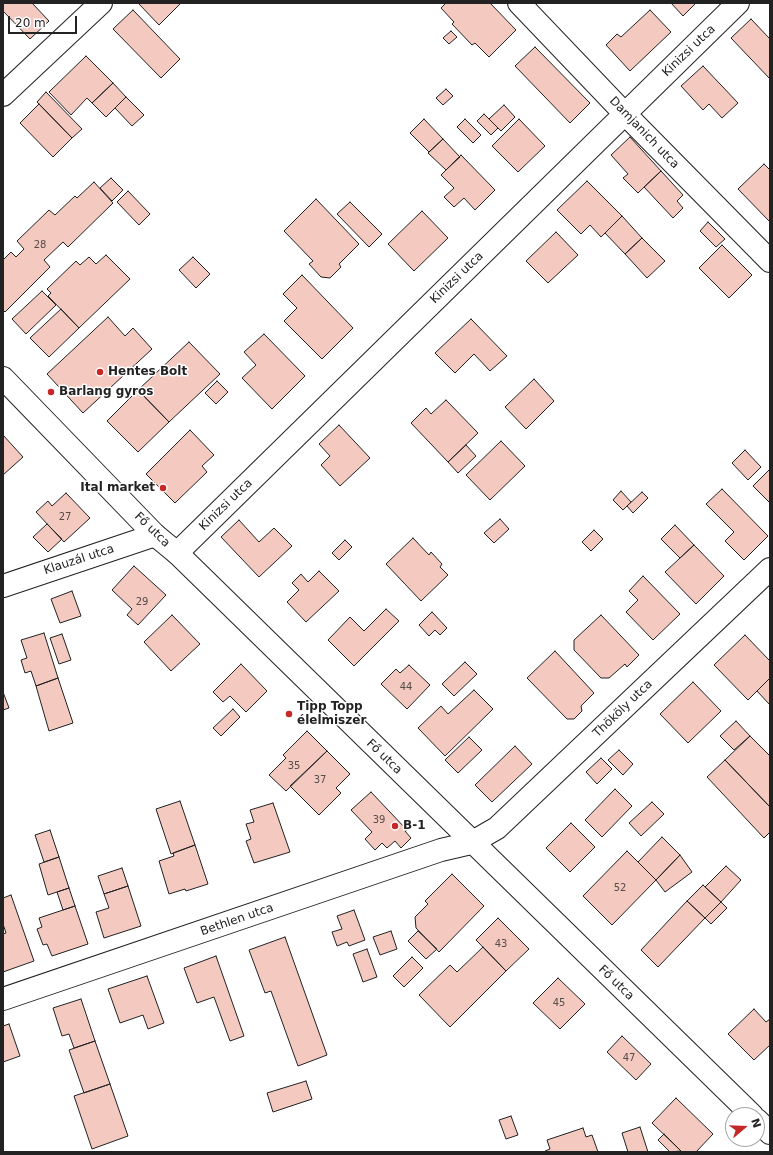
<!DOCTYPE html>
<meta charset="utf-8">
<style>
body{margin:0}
#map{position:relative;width:773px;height:1155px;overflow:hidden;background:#fff;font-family:"DejaVu Sans",sans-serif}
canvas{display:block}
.frame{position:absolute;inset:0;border:4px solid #222;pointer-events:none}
.north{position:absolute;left:725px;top:1107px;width:40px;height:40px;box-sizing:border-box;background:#fff;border:1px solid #a7a7a7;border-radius:50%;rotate:71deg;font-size:11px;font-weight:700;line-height:16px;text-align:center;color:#222}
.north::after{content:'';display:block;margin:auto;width:14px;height:18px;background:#c62828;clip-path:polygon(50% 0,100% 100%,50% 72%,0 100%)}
.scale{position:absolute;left:8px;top:16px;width:69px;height:18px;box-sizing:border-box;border:2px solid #222;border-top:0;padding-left:5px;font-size:12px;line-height:14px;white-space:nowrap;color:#222;-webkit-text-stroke:3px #fff;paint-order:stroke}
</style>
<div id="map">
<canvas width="773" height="1155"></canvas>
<div class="frame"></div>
<div class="north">N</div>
<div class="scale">20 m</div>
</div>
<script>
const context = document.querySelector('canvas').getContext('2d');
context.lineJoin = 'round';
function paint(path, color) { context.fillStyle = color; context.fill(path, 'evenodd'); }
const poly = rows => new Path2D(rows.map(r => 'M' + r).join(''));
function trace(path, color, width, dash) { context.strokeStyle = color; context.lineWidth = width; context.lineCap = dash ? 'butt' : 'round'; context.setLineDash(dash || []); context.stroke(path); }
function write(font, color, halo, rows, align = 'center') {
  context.font = font + ' "DejaVu Sans",sans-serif'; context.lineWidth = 3; context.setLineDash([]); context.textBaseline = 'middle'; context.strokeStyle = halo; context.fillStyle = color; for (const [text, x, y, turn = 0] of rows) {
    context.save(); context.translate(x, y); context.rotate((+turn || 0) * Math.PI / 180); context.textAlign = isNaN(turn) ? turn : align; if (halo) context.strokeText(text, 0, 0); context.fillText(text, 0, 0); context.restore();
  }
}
const building = poly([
 [3,3,32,3,49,21,30,39,3,11,3,3],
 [140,3,181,3,159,25,139,4,140,3],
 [446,3,490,3,516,30,489,57,475,43,472,45,452,24,454,22,441,8,446,3],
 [671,3,696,3,683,16,671,3],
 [133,10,180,59,161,78,113,29,133,10],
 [650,10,671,32,630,71,606,45,617,34,621,37,650,10],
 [751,19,770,39,770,79,731,38,751,19],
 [451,31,457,37,449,44,443,38,451,31],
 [535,47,590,103,570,123,515,66,535,47],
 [86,56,113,83,92,103,87,98,71,115,49,92,86,56],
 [703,66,738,103,722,118,709,104,703,110,681,86,703,66],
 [113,83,126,97,106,117,92,103,113,83],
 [446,89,453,96,443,105,436,98,446,89],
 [46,92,82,129,72,138,37,102,46,92],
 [126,97,144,115,132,126,115,108,126,97],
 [39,104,72,138,53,157,20,123,39,104],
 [504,105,515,117,501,131,489,119,504,105],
 [484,114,498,128,491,135,477,121,484,114],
 [424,119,443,139,429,152,410,133,424,119],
 [465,119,481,135,473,143,457,127,465,119],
 [519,119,545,146,518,172,492,146,519,119],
 [630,137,661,171,638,193,623,178,628,174,611,155,630,137],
 [443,139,460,157,446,170,428,153,443,139],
 [461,155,495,190,475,210,464,198,454,207,444,197,454,188,441,175,461,155],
 [764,164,770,170,770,222,738,189,764,164],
 [661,171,683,195,677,201,683,208,673,218,644,187,661,171],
 [111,178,123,190,112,201,100,188,111,178],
 [587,181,622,216,601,237,590,225,581,234,557,210,587,181],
 [94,182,113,203,68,247,63,242,44,260,50,267,5,312,3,310,3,260,11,252,16,257,24,249,17,241,49,210,55,215,75,196,77,198,94,182],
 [128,191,150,214,139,225,117,202,128,191],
 [316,199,359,244,339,264,341,267,330,278,321,277,309,264,313,261,284,231,316,199],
 [350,202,382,234,369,247,337,214,350,202],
 [422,211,448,238,414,271,388,244,422,211],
 [622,216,642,238,625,254,605,233,622,216],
 [708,222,725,239,716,247,700,231,708,222],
 [556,232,578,255,548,283,526,261,556,232],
 [642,238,665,261,647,278,625,254,642,238],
 [722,245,752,275,729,298,699,268,722,245],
 [106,255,130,279,79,328,48,296,51,293,47,289,76,261,80,265,89,257,96,264,106,255],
 [193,257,210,274,196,288,179,270,193,257],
 [302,275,353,328,322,359,284,321,297,308,283,294,302,275],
 [42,291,56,305,26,334,12,319,42,291],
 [61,309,79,328,49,357,30,338,61,309],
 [108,317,125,336,133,328,152,349,83,413,47,374,108,317],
 [471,319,507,356,490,371,474,354,455,373,435,353,471,319],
 [264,334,305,376,272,409,242,378,256,365,244,352,264,334],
 [189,342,220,374,169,422,138,390,189,342],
 [534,379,554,401,526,429,505,407,534,379],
 [217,381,228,392,216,404,205,393,217,381],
 [138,390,169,422,138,452,107,421,138,390],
 [446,400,478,433,448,462,411,423,426,408,431,414,446,400],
 [339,425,370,458,340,486,321,465,330,456,319,444,339,425],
 [190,430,214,455,202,466,207,472,175,503,146,474,190,430],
 [3,435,23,457,3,475,3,435],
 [501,441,525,466,490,500,466,475,501,441],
 [466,445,476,456,458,473,448,462,466,445],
 [745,450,761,467,748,480,732,463,745,450],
 [770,469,770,503,753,486,770,469],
 [722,489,768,536,744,560,725,541,734,532,706,504,722,489],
 [621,491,631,502,623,510,613,500,621,491],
 [642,492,648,498,633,513,627,506,642,492],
 [66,493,90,518,64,542,36,512,48,501,52,506,66,493],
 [500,519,509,529,494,543,484,533,500,519],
 [239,520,259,542,274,528,292,546,259,577,221,537,239,520],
 [47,524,62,539,48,552,33,537,47,524],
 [675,525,694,545,680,558,661,539,675,525],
 [594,530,603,539,591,551,582,542,594,530],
 [413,538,429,555,431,552,442,564,440,567,448,575,421,601,386,564,413,538],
 [345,540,352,547,339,560,332,553,345,540],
 [694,545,724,576,696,604,665,572,694,545],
 [134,566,166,595,138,625,127,615,132,609,112,590,134,566],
 [319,571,339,591,306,622,287,602,299,590,292,583,301,574,308,582,319,571],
 [643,576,680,614,653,640,626,612,638,600,629,591,643,576],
 [72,591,81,616,60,623,51,599,72,591],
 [386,609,399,621,354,666,328,640,350,617,364,631,386,609],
 [432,612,447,628,440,635,435,630,429,636,419,625,432,612],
 [172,615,200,644,171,671,144,642,172,615],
 [601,615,639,655,627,667,625,664,609,678,601,678,574,650,574,640,601,615],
 [44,633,58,678,36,686,31,671,25,673,21,660,27,658,21,640,44,633],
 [62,634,71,660,59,664,50,638,62,634],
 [745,635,770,661,770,678,748,700,714,665,745,635],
 [555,651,594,693,581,706,582,711,574,719,567,719,527,678,555,651],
 [465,662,477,674,454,696,442,684,465,662],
 [241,664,267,691,246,712,230,696,223,702,213,692,241,664],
 [409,665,430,685,407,709,381,684,396,669,400,673,409,665],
 [58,678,73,723,49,731,36,686,58,678],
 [770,678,770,705,757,691,770,678],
 [693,682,721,711,688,743,660,714,693,682],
 [474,690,493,709,445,756,418,728,441,706,448,714,474,690],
 [3,692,9,708,3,710,3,692],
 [233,709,240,717,221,736,213,728,233,709],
 [736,721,750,736,734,750,720,736,736,721],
 [307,731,327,751,286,791,269,775,286,758,283,755,307,731],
 [750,736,770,756,770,807,725,760,750,736],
 [469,737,482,750,458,773,445,760,469,737],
 [515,746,532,764,492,802,475,785,515,746],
 [619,750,633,764,623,775,608,760,619,750],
 [327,751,350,774,336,788,341,793,319,815,290,786,327,751],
 [601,758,612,769,597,784,586,772,601,758],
 [725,760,770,807,770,832,764,838,707,777,725,760],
 [615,789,632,806,602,837,585,820,615,789],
 [371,792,407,830,405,831,411,838,401,848,395,841,387,848,382,843,375,850,365,839,372,832,351,810,371,792],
 [180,801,195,845,171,854,156,809,180,801],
 [652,802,664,814,641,836,629,823,652,802],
 [273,803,290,852,254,863,246,841,251,839,246,824,254,822,250,810,273,803],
 [571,823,595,847,570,872,546,848,571,823],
 [50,830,59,857,44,862,35,835,50,830],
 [662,837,680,855,656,880,638,862,662,837],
 [195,845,208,884,186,891,185,889,169,894,159,861,174,856,173,853,195,845],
 [627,851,656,880,612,925,583,896,627,851],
 [680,855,692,872,665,892,656,880,680,855],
 [59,857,69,888,48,895,39,864,59,857],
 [726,866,741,880,721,902,705,887,726,866],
 [122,868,128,886,104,894,98,876,122,868],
 [452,874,484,906,439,952,416,928,415,917,428,904,425,901,452,874],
 [703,885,721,902,705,918,687,901,703,885],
 [128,886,141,926,104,938,96,912,109,908,104,894,128,886],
 [69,888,75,906,63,910,57,892,69,888],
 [11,895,34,961,3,972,3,934,6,933,3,924,3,898,11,895],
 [687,901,705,918,658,967,641,950,687,901],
 [721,902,727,908,711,924,705,918,721,902],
 [75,906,88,944,52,956,47,944,43,945,37,929,42,927,39,918,75,906],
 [354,910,365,940,349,946,347,942,337,946,332,932,342,929,337,916,354,910],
 [498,918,529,949,506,971,476,940,498,918],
 [391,931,397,949,380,955,373,937,391,931],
 [418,931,437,949,426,959,408,941,418,931],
 [285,937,327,1055,298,1066,271,991,265,993,249,950,285,937],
 [483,947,506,971,450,1027,419,995,450,965,457,972,483,947],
 [367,949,377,977,363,982,353,954,367,949],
 [216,956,244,1036,230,1041,214,997,197,1003,184,968,216,956],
 [412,957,423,968,404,987,393,976,412,957],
 [147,976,164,1023,148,1029,143,1015,120,1023,108,989,147,976],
 [558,978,585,1004,560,1029,533,1003,558,978],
 [81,999,95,1041,74,1048,69,1034,62,1036,53,1008,81,999],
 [754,1009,766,1022,770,1019,770,1045,754,1060,728,1034,754,1009],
 [9,1024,20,1056,3,1062,3,1026,9,1024],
 [622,1036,651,1064,636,1080,607,1052,622,1036],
 [95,1041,110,1084,84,1093,69,1050,95,1041],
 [306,1081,312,1099,273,1112,267,1093,306,1081],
 [110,1084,128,1136,92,1149,74,1096,110,1084],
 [676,1098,713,1134,696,1152,682,1152,652,1123,676,1098],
 [511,1116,518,1135,506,1139,499,1120,511,1116],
 [640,1127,648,1152,628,1152,622,1133,640,1127],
 [583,1128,586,1137,592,1135,598,1152,545,1152,545,1151,550,1149,547,1140,583,1128],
 [664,1134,681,1151,670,1152,658,1140,664,1134]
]);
paint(building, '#f3c9c0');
trace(building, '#222', 1);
const minor = poly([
 [519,3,625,114,770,261],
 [3,95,101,3],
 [177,553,738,3],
 [3,586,155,535],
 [3,999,441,850,471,843,497,828,770,569]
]);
const major = poly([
 [3,378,155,535,177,553,752,1115],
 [757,1120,770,1133]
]);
trace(minor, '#222', 24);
trace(major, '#222', 24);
trace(minor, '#fff', 22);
trace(major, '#fff', 22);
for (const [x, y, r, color] of [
 [100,372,4,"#c62828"],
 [51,392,4,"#c62828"],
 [163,488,4,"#c62828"],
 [289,714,4,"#c62828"],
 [395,826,4,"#c62828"]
]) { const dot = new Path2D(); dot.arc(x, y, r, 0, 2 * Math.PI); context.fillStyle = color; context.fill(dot); trace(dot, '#fff', 1.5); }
write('10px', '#564c4a', null, [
 ["28",40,245],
 ["27",65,517],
 ["29",142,602],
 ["44",406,687],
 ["35",294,766],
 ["37",320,780],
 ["39",379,820],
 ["52",620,888],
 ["43",501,944],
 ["45",559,1003],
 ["47",629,1058]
]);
write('12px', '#222', '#fff', [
 ["Kinizsi utca",689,51,-44],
 ["Damjanich utca",644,133,46],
 ["Kinizsi utca",457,278,-44],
 ["Kinizsi utca",226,505,-44],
 ["Fő utca",152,530,44],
 ["Klauzál utca",79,560,-18],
 ["Thököly utca",623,709,-44],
 ["Fő utca",384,757,44],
 ["Bethlen utca",237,920,-19],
 ["Fő utca",616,983,44]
]);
write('bold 12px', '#222', '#fff', [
 ["Hentes Bolt",108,372],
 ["Barlang gyros",59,392],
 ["Ital market",155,488,"right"],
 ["Tipp Topp",297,707],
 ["élelmiszer",297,721],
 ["B-1",403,826]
], 'left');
</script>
